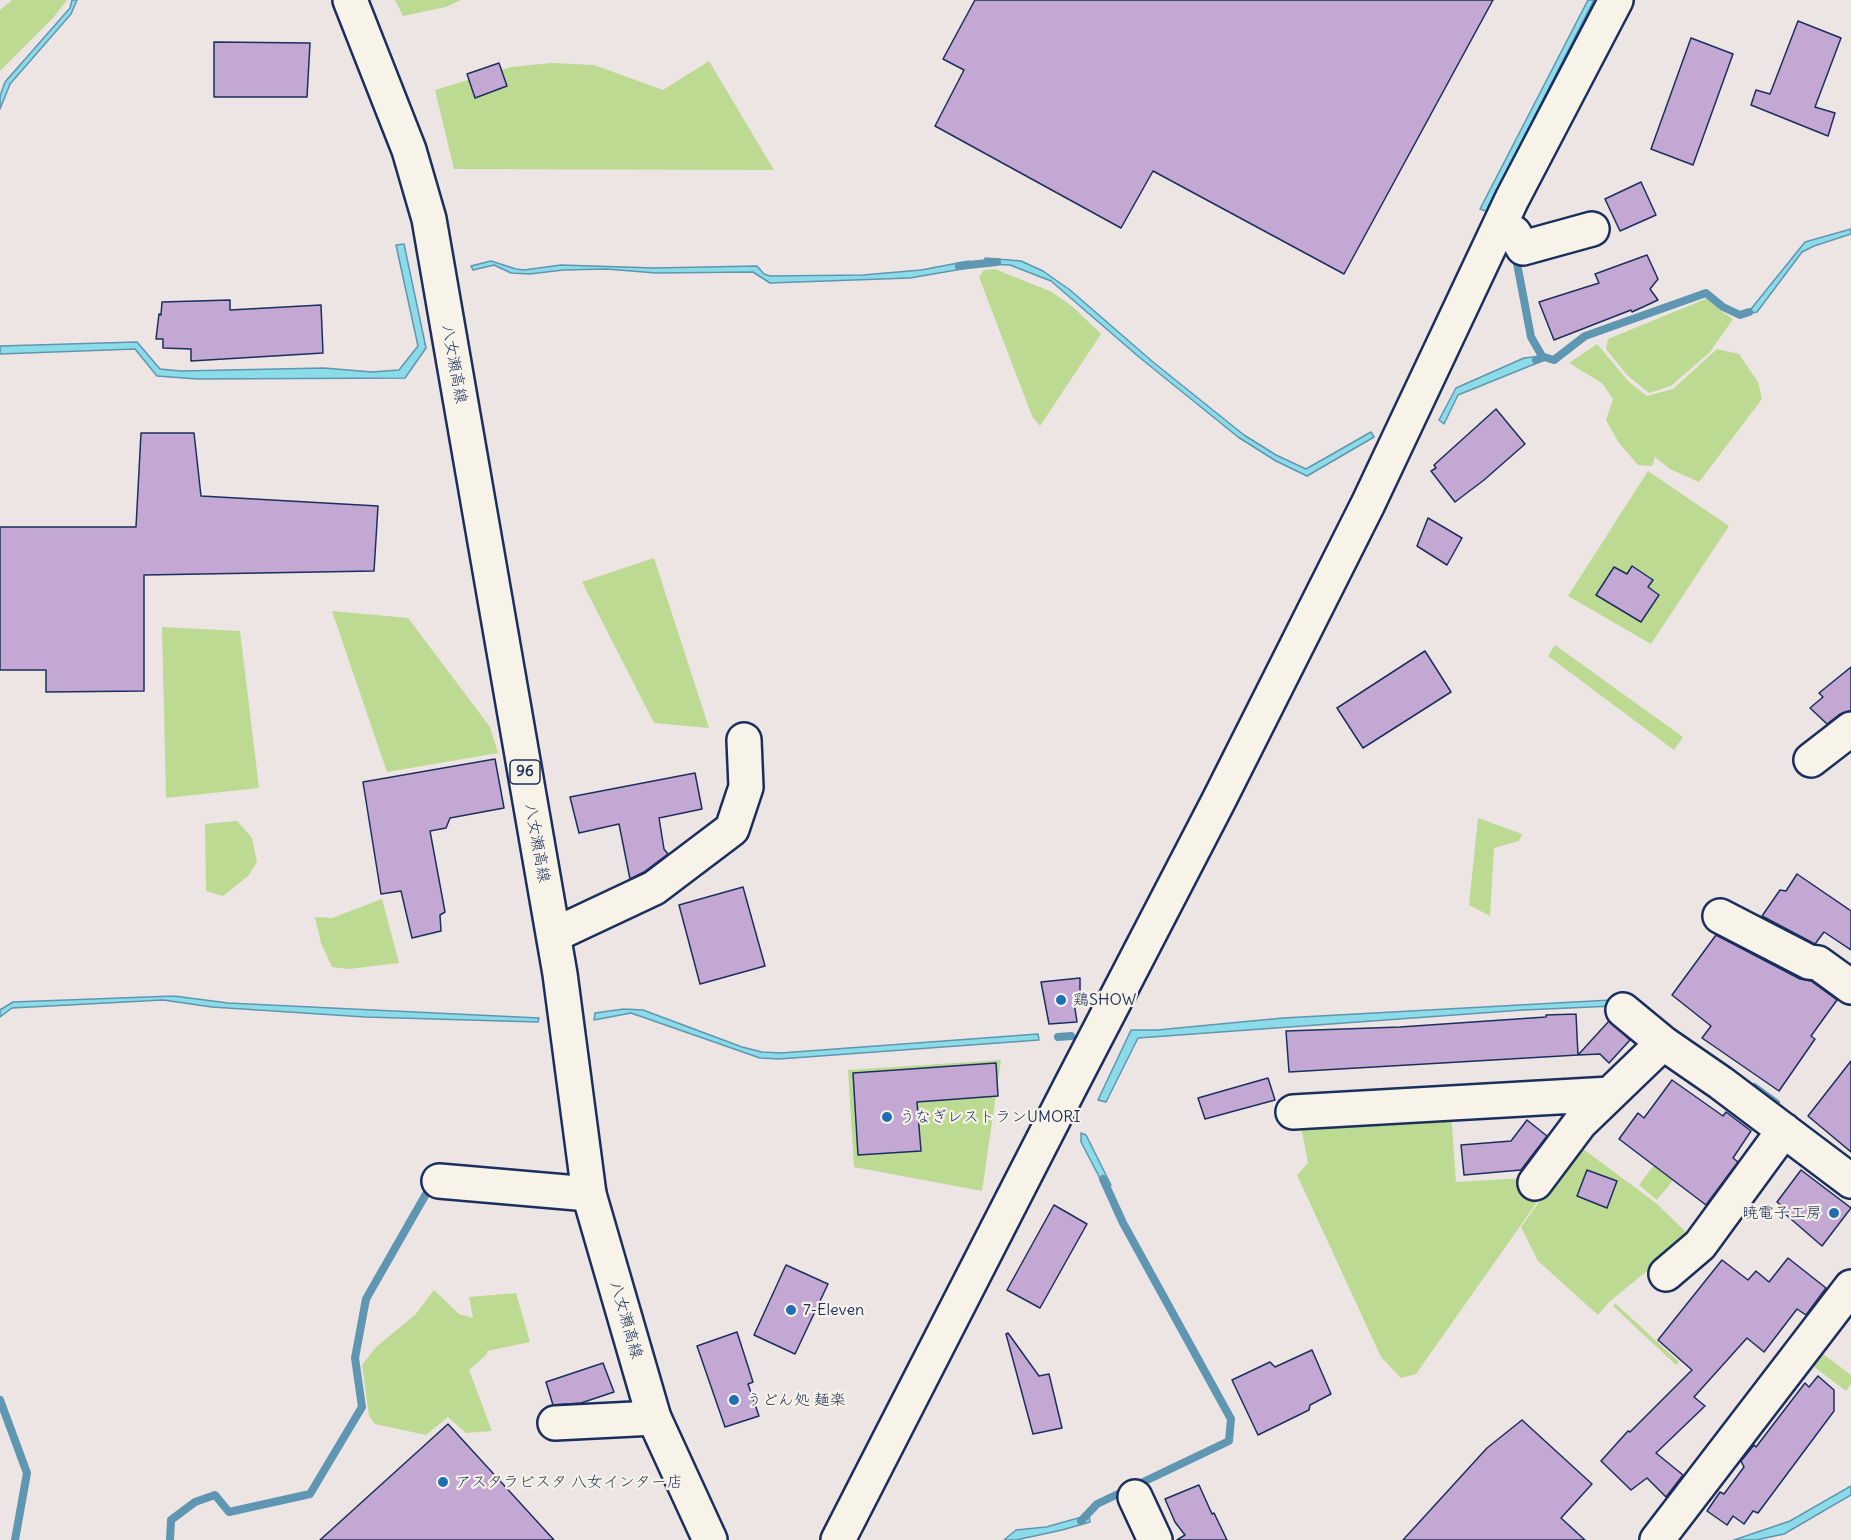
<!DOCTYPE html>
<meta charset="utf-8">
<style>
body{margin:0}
canvas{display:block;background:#ede4e4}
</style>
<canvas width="1851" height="1540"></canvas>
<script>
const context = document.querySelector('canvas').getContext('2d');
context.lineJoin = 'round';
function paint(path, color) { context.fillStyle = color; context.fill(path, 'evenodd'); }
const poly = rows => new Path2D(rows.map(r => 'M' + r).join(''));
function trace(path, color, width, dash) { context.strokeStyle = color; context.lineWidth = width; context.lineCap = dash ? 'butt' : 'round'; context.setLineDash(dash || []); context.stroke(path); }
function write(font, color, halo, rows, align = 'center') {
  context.font = font + ' Delius,"Klee One",sans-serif'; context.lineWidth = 4.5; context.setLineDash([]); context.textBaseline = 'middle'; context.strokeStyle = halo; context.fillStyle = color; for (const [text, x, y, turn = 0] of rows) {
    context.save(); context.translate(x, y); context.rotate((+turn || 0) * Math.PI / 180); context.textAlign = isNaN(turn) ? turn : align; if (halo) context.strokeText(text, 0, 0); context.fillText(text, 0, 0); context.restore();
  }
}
paint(poly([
 [12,0,67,0,53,18,0,71,0,10],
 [395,0,461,0,446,7,403,16],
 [709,61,774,170,454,169,435,90,511,67,552,63,594,65,663,90],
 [995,269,1052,292,1073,307,1101,334,1040,426,1032,416,979,277,984,270],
 [1708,298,1721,311,1733,319,1710,352,1671,386,1649,393,1627,375,1606,349,1608,339],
 [1597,344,1629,382,1647,396,1673,389,1717,349,1739,354,1758,382,1762,399,1699,482,1670,469,1655,457,1652,466,1638,465,1619,443,1606,420,1613,399,1602,383,1569,363],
 [1648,471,1729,526,1651,644,1568,596],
 [654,558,709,728,654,723,582,582],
 [332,611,408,618,490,727,498,753,387,772],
 [162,627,240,631,259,788,166,798],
 [1555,645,1683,737,1674,750,1548,656],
 [1478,818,1522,834,1519,841,1494,848,1490,916,1469,905],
 [237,821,252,838,257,862,248,876,223,896,206,891,205,824],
 [382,899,399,963,349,969,332,967,321,943,315,917,332,918],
 [1001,1060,982,1191,854,1167,848,1070],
 [1451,1113,1456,1182,1523,1178,1542,1195,1416,1374,1401,1378,1381,1357,1297,1175,1308,1163,1300,1122],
 [1671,1142,1692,1157,1657,1200,1639,1185],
 [1579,1146,1656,1203,1690,1236,1609,1302,1598,1315,1538,1261,1521,1227],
 [434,1290,459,1314,473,1318,469,1297,516,1293,530,1342,487,1351,487,1354,469,1370,492,1431,466,1433,448,1417,426,1435,375,1424,369,1416,362,1365,376,1347,415,1315],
 [1615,1303,1679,1362,1676,1365,1613,1306],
 [1814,1347,1851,1375,1851,1384,1846,1391,1805,1360]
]), '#bdda92');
const water = poly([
 [72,0,77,0,71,14,10,84,0,109,0,96,5,82,70,8,72,0],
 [1588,0,1594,0,1486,211,1480,209,1588,0],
 [1851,229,1851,234,1814,246,1802,252,1757,312,1740,315,1751,309,1805,242,1851,229],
 [404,244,426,348,405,378,197,379,157,376,135,349,0,354,0,346,137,342,160,369,181,371,324,368,372,372,399,370,418,346,396,245,404,244],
 [985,258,1021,261,1043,271,1070,290,1153,362,1244,435,1276,455,1306,469,1371,432,1374,437,1307,476,1276,461,1238,437,1139,357,1051,281,1010,265,985,264,985,258],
 [491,261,516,269,524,270,561,265,654,268,757,266,764,274,770,276,863,275,921,270,969,261,968,268,910,278,770,283,753,272,656,273,606,269,563,270,530,274,511,273,494,265,473,270,471,266,491,261],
 [1542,356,1547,359,1458,395,1444,424,1439,420,1456,388,1524,358,1542,356],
 [174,996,228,1003,539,1018,538,1022,365,1017,212,1007,163,1000,12,1008,0,1017,0,1010,13,1002,174,996],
 [1611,1000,1614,1006,1523,1010,1138,1038,1106,1102,1098,1100,1131,1030,1157,1030,1283,1018,1611,1000],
 [624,1009,643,1010,742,1047,762,1052,781,1053,1038,1034,1039,1040,779,1059,760,1058,631,1013,594,1020,595,1013,624,1009],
 [1081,1133,1086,1135,1111,1185,1105,1188,1081,1142,1081,1133],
 [1851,1486,1851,1495,1784,1534,1756,1540,1734,1540,1790,1521,1851,1486],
 [1089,1515,1090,1522,1062,1530,1016,1540,1004,1540,1016,1530,1046,1527,1089,1515]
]);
paint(water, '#8cdbe8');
trace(water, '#5f96b1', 1.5);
trace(poly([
 [1515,253,1531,337,1542,356],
 [959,266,997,262],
 [1536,360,1544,357,1554,360,1585,336,1706,293,1723,307,1740,315,1749,312],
 [1058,1037,1071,1036],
 [1754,1087,1776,1103],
 [0,1400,27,1473,15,1540],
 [1081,1521,1097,1504,1229,1441,1231,1419,1123,1223,1103,1179],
 [170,1540,171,1520,195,1502,215,1495,229,1512,310,1494,362,1407,355,1358,366,1299,426,1194]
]), '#5f96b1', 8);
const building = poly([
 [975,0,1493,0,1344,274,1153,171,1121,228,935,126,964,70,943,59,975,0],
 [1798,21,1841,38,1815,107,1835,113,1828,136,1751,105,1756,90,1770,94,1798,21],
 [1691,38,1733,54,1693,165,1651,149,1691,38],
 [214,42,310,43,307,97,214,97,214,42],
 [499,63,507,86,475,98,467,74,499,63],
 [1641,182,1656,215,1620,231,1605,199,1641,182],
 [1647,255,1658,279,1650,289,1658,300,1632,312,1631,310,1554,340,1539,302,1599,283,1595,274,1647,255],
 [230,300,230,310,321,305,323,353,191,361,191,349,163,348,163,339,156,339,159,314,161,315,162,302,230,300],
 [1496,409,1525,444,1484,480,1455,502,1431,471,1436,468,1434,465,1496,409],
 [141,433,194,433,201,496,378,506,374,571,144,575,144,691,46,692,46,670,0,670,0,527,136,527,141,433],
 [1428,518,1462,538,1447,565,1417,546,1428,518],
 [1632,566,1653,580,1648,587,1659,595,1641,622,1596,595,1614,567,1627,574,1632,566],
 [1425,651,1451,692,1363,748,1337,708,1425,651],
 [1851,667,1851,711,1840,714,1827,724,1810,708,1823,697,1819,693,1851,667],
 [495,759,504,808,450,818,446,828,430,831,445,912,440,915,441,931,412,938,401,891,381,894,363,782,495,759],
 [695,773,702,809,659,818,664,849,668,854,644,872,630,879,619,824,579,833,570,797,695,773],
 [1797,874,1851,911,1851,950,1824,932,1815,944,1762,916,1780,890,1786,891,1797,874],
 [743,887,765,966,700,984,679,905,743,887],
 [1716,935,1800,979,1811,981,1837,1000,1811,1036,1815,1039,1779,1091,1702,1038,1711,1026,1672,995,1716,935],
 [1080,978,1080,999,1074,1002,1077,1022,1049,1024,1041,982,1080,978],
 [1576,1014,1578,1055,1289,1072,1286,1031,1400,1027,1546,1017,1546,1015,1576,1014],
 [1609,1021,1630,1040,1609,1063,1600,1054,1578,1055,1609,1021],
 [1851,1061,1851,1152,1808,1116,1851,1061],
 [996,1063,998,1096,917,1102,921,1151,858,1155,853,1073,996,1063],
 [1268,1078,1275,1100,1205,1119,1198,1098,1268,1078],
 [1672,1080,1723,1116,1726,1112,1751,1131,1733,1158,1738,1162,1706,1205,1619,1139,1638,1113,1644,1118,1672,1080],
 [1527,1120,1547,1136,1521,1170,1464,1175,1461,1145,1511,1141,1527,1120],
 [1587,1170,1617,1181,1607,1208,1577,1196,1587,1170],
 [1801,1170,1851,1208,1822,1246,1784,1213,1787,1210,1777,1202,1801,1170],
 [1054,1205,1087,1224,1040,1308,1007,1290,1054,1205],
 [1788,1258,1826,1288,1806,1315,1797,1309,1764,1352,1747,1338,1694,1397,1705,1406,1656,1453,1683,1475,1666,1497,1647,1478,1631,1490,1601,1461,1628,1431,1630,1432,1692,1370,1658,1340,1722,1260,1748,1280,1756,1271,1769,1282,1788,1258],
 [786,1265,828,1284,795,1354,754,1335,786,1265],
 [737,1332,753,1382,748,1384,759,1416,725,1427,697,1346,737,1332],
 [1008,1333,1039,1376,1049,1374,1062,1428,1033,1434,1006,1334,1008,1333],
 [1312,1350,1331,1394,1310,1405,1309,1410,1258,1435,1232,1380,1270,1362,1275,1367,1312,1350],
 [603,1363,614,1392,581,1403,553,1405,546,1382,603,1363],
 [1818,1376,1834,1390,1834,1411,1758,1513,1753,1511,1744,1524,1733,1516,1727,1525,1707,1511,1720,1492,1724,1494,1744,1467,1741,1461,1754,1445,1756,1447,1805,1383,1809,1387,1818,1376],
 [1522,1420,1592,1484,1561,1518,1585,1540,1403,1540,1487,1448,1522,1420],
 [448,1424,554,1540,320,1540,448,1424],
 [1199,1485,1212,1514,1214,1513,1227,1540,1177,1540,1185,1535,1175,1522,1165,1499,1199,1485]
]);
paint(building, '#c4a8d4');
trace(building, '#1b2f5e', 1.5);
const street = poly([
 [1514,233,1523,248,1592,229],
 [1811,760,1851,729],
 [1720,916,1809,962,1818,963,1851,987],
 [554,935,654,888,732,829,746,787,744,740],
 [1623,1010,1663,1043,1721,1083,1851,1181],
 [1293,1112,1610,1094],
 [439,1181,589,1194],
 [1535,1183,1580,1123,1663,1043],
 [1666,1274,1700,1245,1784,1130],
 [555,1423,654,1418],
 [1135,1497,1155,1540],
 [1657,1540,1851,1287]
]);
const secondary = poly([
 [838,1540,1070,1087,1219,800,1368,504,1512,199,1616,0]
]);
const primary = poly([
 [350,0,409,150,429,219,560,974,589,1194,654,1418,710,1540]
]);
trace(street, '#1b2f5e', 38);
trace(secondary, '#1b2f5e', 38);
trace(primary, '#1b2f5e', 38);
trace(street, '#f7f3e8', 33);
trace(secondary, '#f7f3e8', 33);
trace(primary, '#f7f3e8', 33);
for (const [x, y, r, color] of [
 [1061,1000,6,"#1f6fb2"],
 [887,1117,6,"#1f6fb2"],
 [1834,1213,6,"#1f6fb2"],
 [791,1310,6,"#1f6fb2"],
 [734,1400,6,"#1f6fb2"],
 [443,1482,6,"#1f6fb2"]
]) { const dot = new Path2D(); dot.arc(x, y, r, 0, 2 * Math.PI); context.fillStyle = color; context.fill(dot); trace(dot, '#f7f3e8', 2); }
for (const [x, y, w] of [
 [525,772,30]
]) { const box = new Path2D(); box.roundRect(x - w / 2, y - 12, w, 24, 4.5); context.fillStyle = '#f7f3e8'; context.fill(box); trace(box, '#1b2f5e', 1.5); }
write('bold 15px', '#1b2f5e', null, [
 ["96",525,772]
]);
write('16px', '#1b2f5e', '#f7f3e8', [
 ["八女瀬高線",454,364,80],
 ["八女瀬高線",537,843,80],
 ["八女瀬高線",626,1320,74]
]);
write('16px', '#1b2f5e', '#f7f3e8', [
 ["鶏SHOW",1073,1000],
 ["うなぎレストランUMORI",899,1117],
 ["暁電子工房",1822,1213,"right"],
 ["7-Eleven",803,1310],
 ["うどん処 麺楽",746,1400],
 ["アスタラビスタ 八女インター店",455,1482]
], 'left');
</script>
